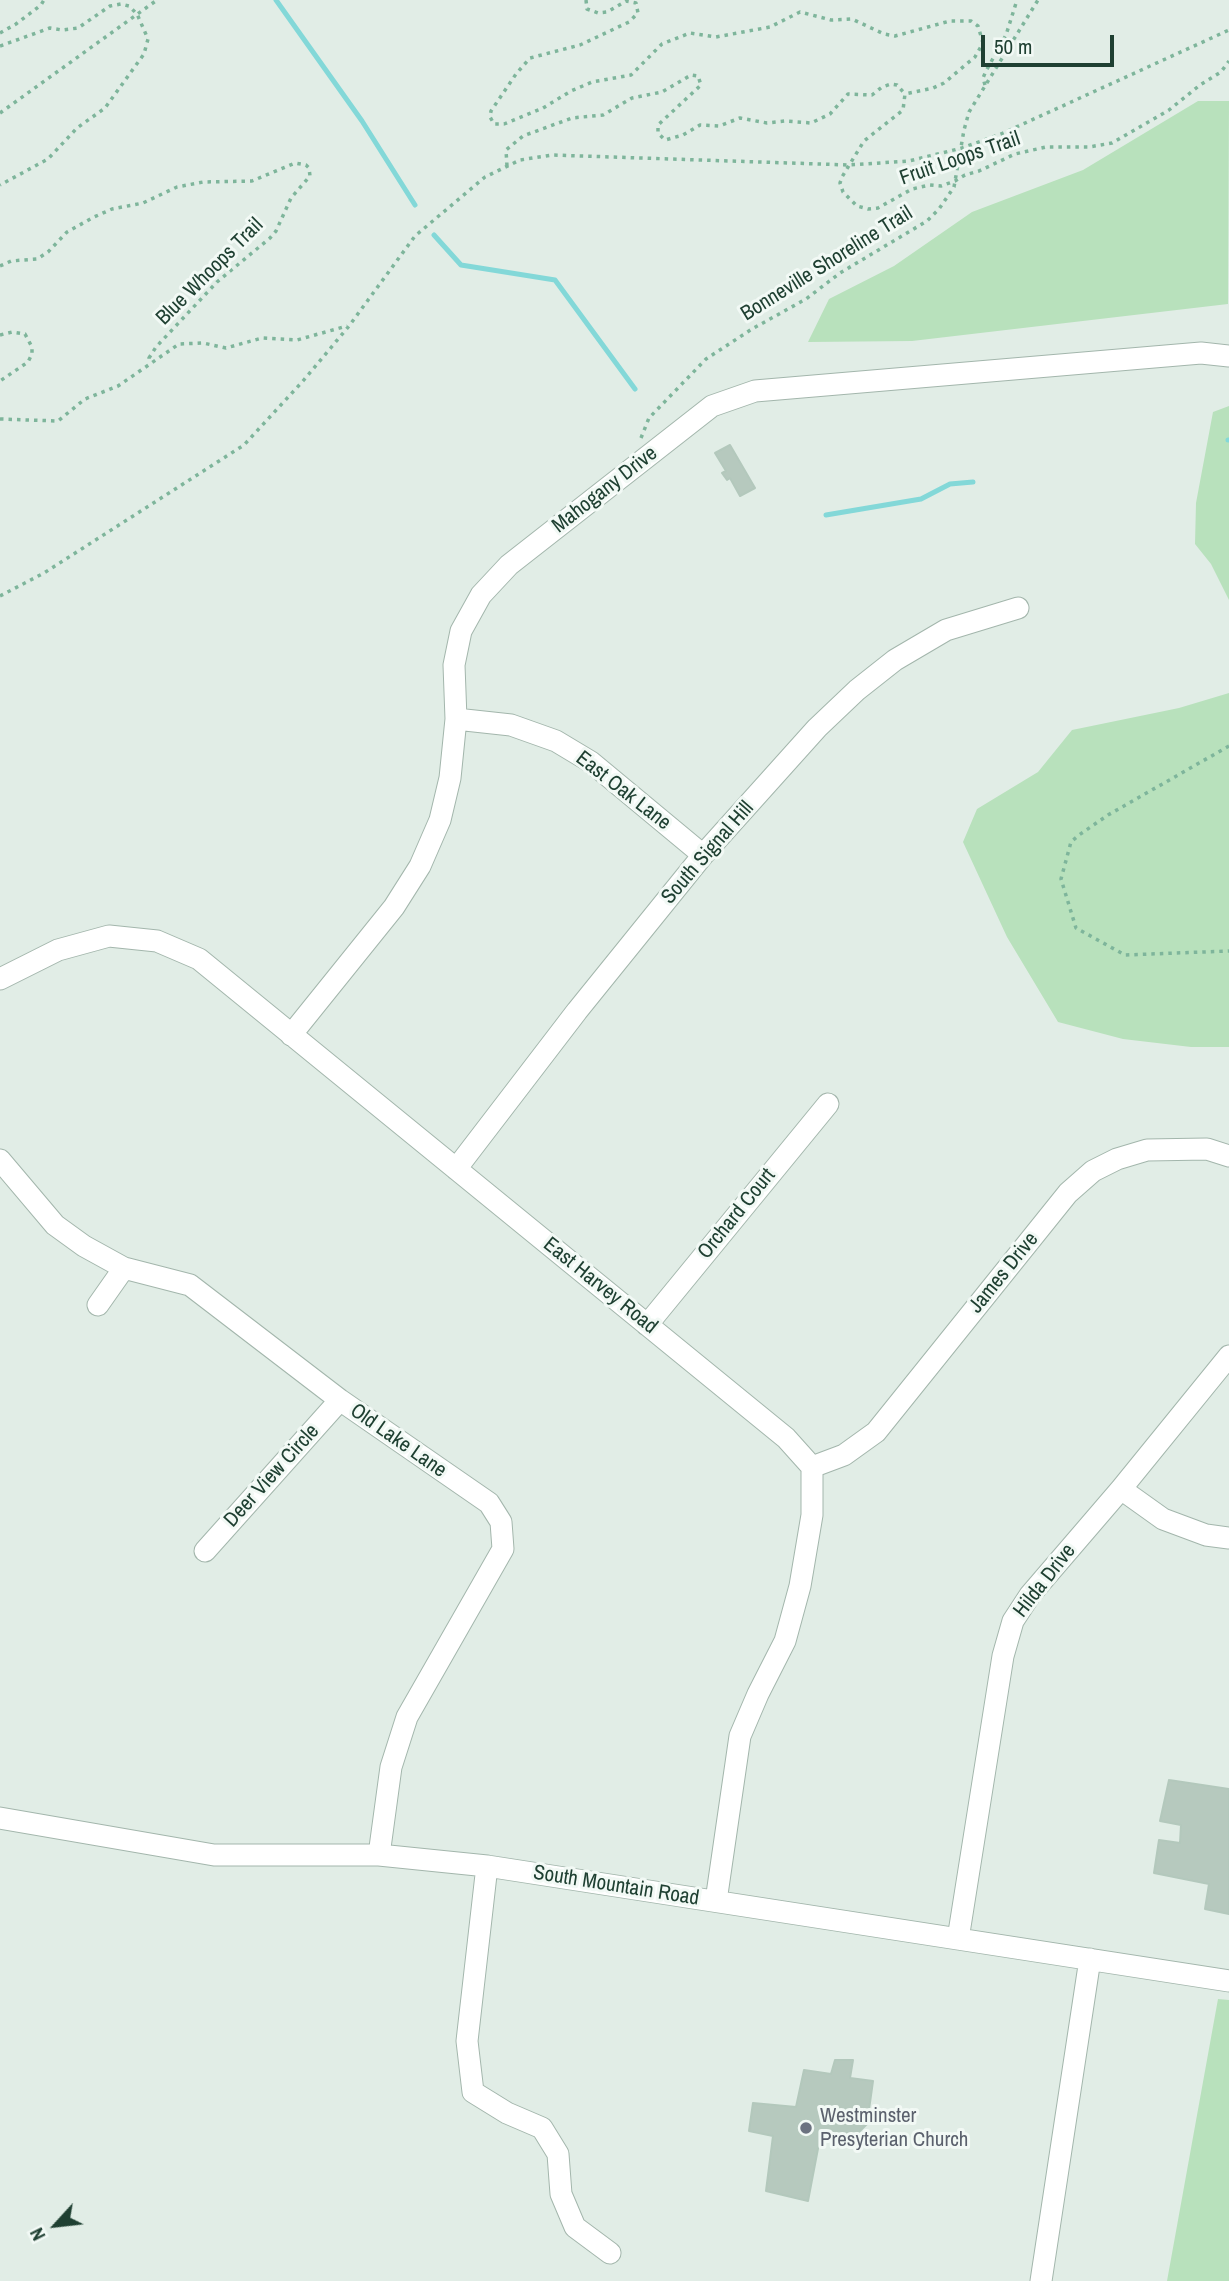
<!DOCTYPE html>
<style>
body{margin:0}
#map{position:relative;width:1229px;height:2281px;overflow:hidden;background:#e1ede6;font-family:"Archivo Narrow",sans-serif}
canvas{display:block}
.north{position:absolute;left:21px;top:2190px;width:70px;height:70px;-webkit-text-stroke:5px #f2f9f5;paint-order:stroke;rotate:243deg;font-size:19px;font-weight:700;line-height:28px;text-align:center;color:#1f4032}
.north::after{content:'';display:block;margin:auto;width:24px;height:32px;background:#1f4032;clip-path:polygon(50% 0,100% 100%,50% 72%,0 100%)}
.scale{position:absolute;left:981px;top:35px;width:133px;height:32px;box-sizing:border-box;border:4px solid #1f4032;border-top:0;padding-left:9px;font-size:21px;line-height:24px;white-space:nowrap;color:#1f4032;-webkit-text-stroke:5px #f2f9f5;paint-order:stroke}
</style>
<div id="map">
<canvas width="1229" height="2281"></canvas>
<div class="north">N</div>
<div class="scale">50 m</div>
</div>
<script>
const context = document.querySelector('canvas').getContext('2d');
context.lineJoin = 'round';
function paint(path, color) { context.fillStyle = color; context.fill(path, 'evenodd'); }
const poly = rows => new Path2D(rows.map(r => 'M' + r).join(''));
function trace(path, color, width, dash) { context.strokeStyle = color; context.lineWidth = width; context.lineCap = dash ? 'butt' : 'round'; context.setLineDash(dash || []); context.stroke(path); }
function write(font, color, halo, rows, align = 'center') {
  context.font = font + ' "Archivo Narrow",sans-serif'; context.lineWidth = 6; context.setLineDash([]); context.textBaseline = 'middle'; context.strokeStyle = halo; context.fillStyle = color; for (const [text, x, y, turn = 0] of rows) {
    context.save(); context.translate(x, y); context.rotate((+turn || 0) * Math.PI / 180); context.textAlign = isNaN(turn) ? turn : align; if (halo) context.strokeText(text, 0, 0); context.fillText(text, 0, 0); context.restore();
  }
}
paint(poly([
 [1198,101,1229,101,1228,304,912,341,808,342,829,299,894,266,972,212,1083,170],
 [1229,406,1229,600,1211,564,1195,544,1196,503,1213,412],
 [1229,693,1229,1047,1191,1047,1123,1039,1058,1022,1007,937,963,842,977,809,1038,772,1072,730,1179,708],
 [1218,1999,1229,2000,1229,2281,1167,2281]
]), '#b8e1bc');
trace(poly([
 [276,0,362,121,415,205],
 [434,235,461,265,555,280,635,389],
 [1228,440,1229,440],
 [826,515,921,499,950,484,973,482]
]), '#83d8d8', 5);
const building = poly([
 [730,445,755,488,740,496,730,478,727,480,722,473,726,471,715,453,730,445],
 [1169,1780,1229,1789,1229,1914,1205,1909,1209,1884,1154,1873,1159,1840,1180,1843,1181,1825,1160,1821,1169,1780],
 [835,2060,853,2060,850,2078,873,2081,867,2124,853,2138,820,2138,808,2201,766,2191,773,2136,749,2131,753,2103,796,2107,804,2070,831,2074,835,2060]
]);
paint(building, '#b6c9be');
trace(building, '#b3c8bc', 2);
const minor = poly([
 [456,719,511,725,556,741,591,762,703,855],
 [0,979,58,950,109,936,157,941,199,959,786,1438,812,1467,812,1515,800,1586,785,1641,758,1694,740,1736,716,1901],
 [291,1035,394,907,420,866,440,820,450,778,456,719,454,665,461,631,481,595,509,565,712,406,755,391,1201,353,1229,356],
 [0,1160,55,1225,84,1246,124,1268,190,1285,340,1400,489,1503,501,1522,503,1549,407,1717,391,1767,379,1855],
 [456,1169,577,1011,703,855,817,728,857,690,895,660,946,630,1018,608],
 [98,1305,124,1268],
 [647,1325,828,1104],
 [812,1467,844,1455,876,1432,1068,1193,1093,1171,1117,1159,1147,1150,1207,1149,1229,1156],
 [1121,1489,1163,1519,1206,1535,1229,1538],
 [205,1551,340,1400],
 [0,1818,214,1855,379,1855,487,1866,1229,1981],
 [487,1866,467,2041,473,2092,507,2113,542,2128,558,2154,561,2194,575,2227,610,2253],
 [958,1939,1003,1656,1013,1621,1030,1595,1121,1489,1229,1356],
 [1041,2281,1090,1959]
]);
trace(minor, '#a3b6ac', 23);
trace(poly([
 [586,0,587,9,598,13,607,12,626,1,636,3,638,13,629,22,580,45,530,58,516,74,491,111,490,117,494,124,504,124,543,108,571,91,592,82,631,75,662,44,690,33,716,37,770,27,800,12,831,20,852,19,884,34,895,36,950,21,971,21,978,26,983,43,975,57,944,83,933,88,905,94],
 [0,33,16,24,41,5,44,0],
 [0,46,50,28,62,30,78,28,110,6,121,4,129,6,137,14,148,39,144,54,105,108,77,128,48,159,0,185],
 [985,85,983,78,986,71,1006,35,1017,0],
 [0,113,157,0],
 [507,166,506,150,523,136,572,118,603,115,632,98,662,92,691,75,698,76,701,85,658,125,658,133,665,140,683,135,700,125,719,126,740,118,767,123,785,121,811,123,830,114,848,94,872,95,882,87,891,84,897,85,905,94,903,110,864,141,842,177,840,183,843,192,857,206,868,209,878,208,912,189,930,185,941,186,955,181,965,175,979,171,1015,154,1046,147,1089,147,1112,143,1169,110,1200,85,1221,72,1229,61],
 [0,266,11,261,37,259,48,252,67,232,94,217,112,209,143,203,177,187,203,182,252,181,295,163,306,165,309,168,310,176,291,198,276,231,270,238,217,282,156,347,149,358,150,363],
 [0,335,12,332,25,334,32,347,32,354,28,362,0,381],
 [0,419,58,421,85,399,118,386,179,344,203,343,226,348,262,338,297,340,347,326],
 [641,438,649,418,706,359,752,329,806,299,840,273,927,221,939,209,954,187,964,130,969,112,1038,0],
 [0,596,44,573,244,445,303,381,349,326,415,236,485,177,520,160,552,155,849,165,909,161,962,148,1001,134,1229,30],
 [1229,746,1108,815,1079,835,1071,842,1061,879,1076,928,1125,955,1229,951]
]), '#7eb59b', 3.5, [3.5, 5]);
trace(minor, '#fff', 21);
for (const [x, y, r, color] of [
 [806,2128,7,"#6b7280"]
]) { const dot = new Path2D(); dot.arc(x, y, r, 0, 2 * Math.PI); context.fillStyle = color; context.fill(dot); trace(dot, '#f2f9f5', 2.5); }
write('21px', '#1f4032', '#f2f9f5', [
 ["Fruit Loops Trail",960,159,-19],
 ["Bonneville Shoreline Trail",827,264,-32],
 ["Blue Whoops Trail",210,272,-45],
 ["Mahogany Drive",605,490,-38],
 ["East Oak Lane",623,791,38],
 ["South Signal Hill",708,853,-49],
 ["Orchard Court",737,1214,-51],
 ["James Drive",1004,1273,-51],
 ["East Harvey Road",600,1286,39],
 ["Old Lake Lane",398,1441,35],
 ["Deer View Circle",272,1476,-48],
 ["Hilda Drive",1045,1581,-52],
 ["South Mountain Road",616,1886,9]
]);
write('21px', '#5b616d', '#f2f9f5', [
 ["Westminster",820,2116],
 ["Presyterian Church",820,2140]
], 'left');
</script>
